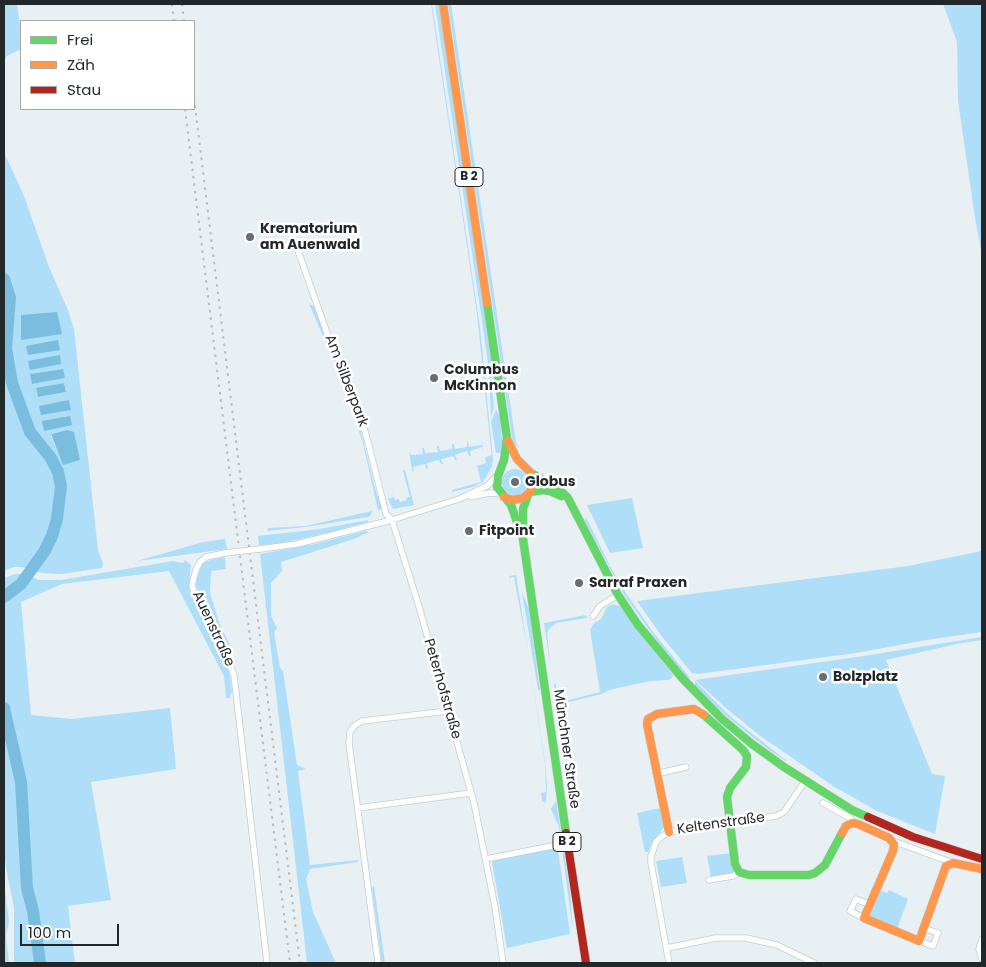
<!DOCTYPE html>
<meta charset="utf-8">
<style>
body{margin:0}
#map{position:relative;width:986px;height:967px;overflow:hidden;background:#e9f0f4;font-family:Poppins,sans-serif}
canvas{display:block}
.frame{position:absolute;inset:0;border:5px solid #22272a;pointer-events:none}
.legend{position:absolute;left:20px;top:20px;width:175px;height:90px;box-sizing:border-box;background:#fff;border:1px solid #a7a9aa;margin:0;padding:6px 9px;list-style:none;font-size:15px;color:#22272a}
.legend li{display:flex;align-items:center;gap:10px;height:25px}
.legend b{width:25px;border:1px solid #a7a9aa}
.scale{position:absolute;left:20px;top:924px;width:99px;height:22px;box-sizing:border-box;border:2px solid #22272a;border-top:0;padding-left:6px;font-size:15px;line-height:18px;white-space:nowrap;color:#22272a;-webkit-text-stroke:4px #fff;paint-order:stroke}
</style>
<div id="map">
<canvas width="986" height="967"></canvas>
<div class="frame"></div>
<ul class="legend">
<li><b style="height:6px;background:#63d668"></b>Frei</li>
<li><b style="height:6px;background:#ff974d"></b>Zäh</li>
<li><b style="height:6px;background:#b3261e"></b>Stau</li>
</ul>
<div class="scale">100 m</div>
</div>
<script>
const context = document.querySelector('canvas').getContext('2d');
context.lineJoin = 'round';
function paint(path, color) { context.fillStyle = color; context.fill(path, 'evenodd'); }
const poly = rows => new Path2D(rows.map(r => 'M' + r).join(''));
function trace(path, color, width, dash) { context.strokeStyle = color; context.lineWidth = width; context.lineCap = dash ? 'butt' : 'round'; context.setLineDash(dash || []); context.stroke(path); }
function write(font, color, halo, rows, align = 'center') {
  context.font = font + ' Poppins,sans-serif'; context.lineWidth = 5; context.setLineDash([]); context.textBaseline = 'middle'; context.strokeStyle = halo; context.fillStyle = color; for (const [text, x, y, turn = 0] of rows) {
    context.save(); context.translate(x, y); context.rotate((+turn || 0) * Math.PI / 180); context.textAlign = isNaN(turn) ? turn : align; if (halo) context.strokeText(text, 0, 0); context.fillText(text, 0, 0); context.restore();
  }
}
paint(poly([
 [4,4,17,4,21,32,21,49,7,56,4,61],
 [431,4,432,4,480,327,493,459,492,466,483,482,473,487,452,492,452,490,481,482,477,466,486,463,485,458,491,455,492,459,477,314],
 [435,4,439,4,494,374,491,379,494,408,491,417,489,370,481,314],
 [448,4,451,4,516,443,519,448,513,443],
 [943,4,982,4,982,256,975,218,958,101,957,42],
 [4,152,24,196,49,267,68,310,74,329,98,550,103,564,102,568,62,574,42,573,22,567,14,567,4,571],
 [62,369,64,378,32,384,31,374],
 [64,383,66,392,38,397,36,389],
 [63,431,74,433,80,460,63,464,51,436,52,433],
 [309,304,315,307,325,335,353,401,375,488,377,495,379,497,382,509,378,510,363,444,344,384],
 [496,410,500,416,503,453,496,453,491,422],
 [482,441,483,452,482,447,470,451,471,456,469,456,467,451,455,455,457,460,455,460,453,456,441,459,443,464,441,464,439,460,427,463,428,468,426,469,425,464,413,467,414,472,412,471,409,450,411,455,423,454,422,448,424,448,425,453,438,452,437,446,439,446,440,451,452,449,452,444,454,444,455,449,467,447,467,442,468,442,469,447,482,445],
 '502 482a13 13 0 1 1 26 0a13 13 0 1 1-26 0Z',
 [405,470,414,505,393,509,388,499,394,497,388,475,395,500,399,499,400,502,407,500,406,498,410,497,403,471],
 [632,498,643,548,610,553,587,505],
 [372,511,371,515,368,517,306,527,267,531,268,528,306,526],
 [586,517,610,566,626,593,653,632,690,678,688,679,665,652,623,593,585,521],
 [368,520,368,522,327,533,276,544,259,545,258,536,320,529],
 [365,531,369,532,354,539,281,562,282,571,271,583,271,616,277,628,274,632,280,668,283,671,297,765,306,769,298,771,310,865,358,860,358,862,310,869,306,879,313,912,336,963,307,963,260,554,315,544],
 [225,539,227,549,137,561,203,542],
 [982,551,982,632,927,640,856,653,698,674,692,673,663,638,637,601,908,566],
 [225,557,226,569,211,571,210,593,220,625,232,649,232,655,217,626,201,599,196,585,197,578,202,564,210,560],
 [173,561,183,563,185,560,191,565,189,587,191,594,215,635,228,665,232,691,230,698,226,698,224,676,169,571,62,584,21,602,31,715,72,719,170,708,176,769,91,782,111,900,68,906,75,963,45,963,30,887,30,870,20,770,6,707,4,690,4,578,16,574,21,574,40,580,61,580],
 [516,575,545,761,547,785,546,803,542,801,541,793,546,792,545,764,528,652,514,577,509,578,509,576],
 [522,592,529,609,540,690,538,690],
 [613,604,621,607,673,675,672,678,668,680,650,681,609,690,602,694,560,704,555,703,554,684,556,684,557,703,600,692,590,630,594,623,601,619,607,607],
 [586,615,587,618,556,623,549,629,547,633,551,669,544,623],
 [982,637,982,640,957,644,886,660,932,774,945,776,935,834,877,811,833,786,759,735,727,709,695,680,857,657],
 [695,681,731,717,787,761,786,761,769,750,725,715,695,686],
 [4,719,19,784,26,889,38,963,14,963,14,908,6,868,4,849],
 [556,801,570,890,573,932,559,827,551,809],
 [660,808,664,827,651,845,648,852,645,852,637,813],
 [556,847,558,849,570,934,507,948,492,862,495,859],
 [732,853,735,873,711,877,707,856],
 [682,857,687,883,661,887,656,861],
 [4,883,9,922,6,936,9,963,4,963],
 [374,886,385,963,382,963,372,888],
 [879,890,887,893,889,890,908,899,897,929,868,917]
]), '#aedef8');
paint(poly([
 [57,312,62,334,21,340,21,315],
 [58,340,60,350,28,355,26,346],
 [60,355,61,364,30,370,28,361],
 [63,369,65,378,32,384,30,374],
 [64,383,66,392,38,397,36,388],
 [69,400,71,410,41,415,39,406],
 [70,416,72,425,44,431,42,421],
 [67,430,74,432,80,460,63,465,51,434]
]), '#7abdde');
trace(poly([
 [4,279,10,298,6,348,12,383,30,432,51,458,58,472,61,486,57,519,52,536,44,552,21,584,4,597],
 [4,708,21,782,27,888,33,911,40,963]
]), '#7abdde', 12);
const street = poly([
 [295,242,328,336,356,400,368,442,386,514,392,520,420,610,474,803,495,907,503,963],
 [471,497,489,493,501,494],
 [260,549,297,544,392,520,459,499,487,486,497,476],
 [225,553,206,557,200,562,196,570,192,585,196,599,217,634,234,675,267,963],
 [593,616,600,606,618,595],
 [656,774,686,767],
 [823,803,850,818,852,823],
 [358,808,471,793],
 [893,841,953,863],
 [486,859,557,845],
 [709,880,733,876,740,872],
 [864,918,850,911,856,899,870,905],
 [982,939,979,949,982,959],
 [919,941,933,946,938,933,923,928],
 [667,948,716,938,746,938,777,945,814,963],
 [378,963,349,743,350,732,354,726,362,721,448,711],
 [669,963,651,863,651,856,656,842,661,837,669,832,776,816,784,812,805,781]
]);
const fast = poly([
 [487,303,507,438,504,460,498,476,497,487,511,505,523,539],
 [531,473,560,490,568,498,618,595,638,625,683,679,722,719,752,744,784,767,852,810,868,817],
 [530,492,543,490,550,491,561,496],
 [528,495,523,509,523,539,566,833],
 [704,715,743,750,747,756,746,767,730,788,727,797,735,864,739,872,749,875,809,875,815,873,825,865,842,833]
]);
const slow = poly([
 [443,4,487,303],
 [504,497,512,500,523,498,530,492,533,485,531,473,517,459,508,441],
 [669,832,647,724,648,719,657,714,694,709,704,715],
 [842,833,846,826,852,823,858,824,889,838,894,844,893,851,864,918,919,941,946,866,953,863,982,869]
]);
const jam = poly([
 [868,817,913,837,982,859],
 [566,833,586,963]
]);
trace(street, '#c6cccf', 7);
trace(fast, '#c6cccf', 9);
trace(slow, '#c6cccf', 9);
trace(jam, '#c6cccf', 9);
trace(street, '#fcfdfd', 5.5);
trace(fast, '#63d668', 8);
trace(slow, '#ff974d', 8);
trace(jam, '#b3261e', 8);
trace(poly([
 [172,4,174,21],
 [182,4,184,21],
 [194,98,300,963],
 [185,109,290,963]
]), '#b9babc', 2, [2.5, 5]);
const streetBridge = poly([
 [225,553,260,549]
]);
trace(streetBridge, '#c6cccf', 7, []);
trace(streetBridge, '#fcfdfd', 5.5);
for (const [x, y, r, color] of [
 [250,237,5,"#686d71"],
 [434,378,5,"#686d71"],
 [515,482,5,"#686d71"],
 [469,531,5,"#686d71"],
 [579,583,5,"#686d71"],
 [823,677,5,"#686d71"]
]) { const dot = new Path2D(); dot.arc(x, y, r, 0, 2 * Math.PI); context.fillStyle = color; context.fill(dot); trace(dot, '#fff', 2); }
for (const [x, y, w] of [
 [469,177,28],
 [567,842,28]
]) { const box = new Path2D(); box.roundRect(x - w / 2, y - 9.5, w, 19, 4); context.fillStyle = '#fff'; context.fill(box); trace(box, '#22272a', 1); }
write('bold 12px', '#22272a', null, [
 ["B 2",469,177],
 ["B 2",567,842]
]);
write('bold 14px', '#22272a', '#fff', [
 ["Krematorium",260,229],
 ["am Auenwald",260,245],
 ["Columbus",444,370],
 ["McKinnon",444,386],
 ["Globus",525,482],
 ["Fitpoint",479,531],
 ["Sarraf Praxen",589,583],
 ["Bolzplatz",833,677]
], 'left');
write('14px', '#22272a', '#fff', [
 ["Am Silberpark",346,381,69],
 ["Auenstraße",213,629,65],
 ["Peterhofstraße",442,689,74],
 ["Münchner Straße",566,749,82],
 ["Keltenstraße",721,824,-8]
]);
</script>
